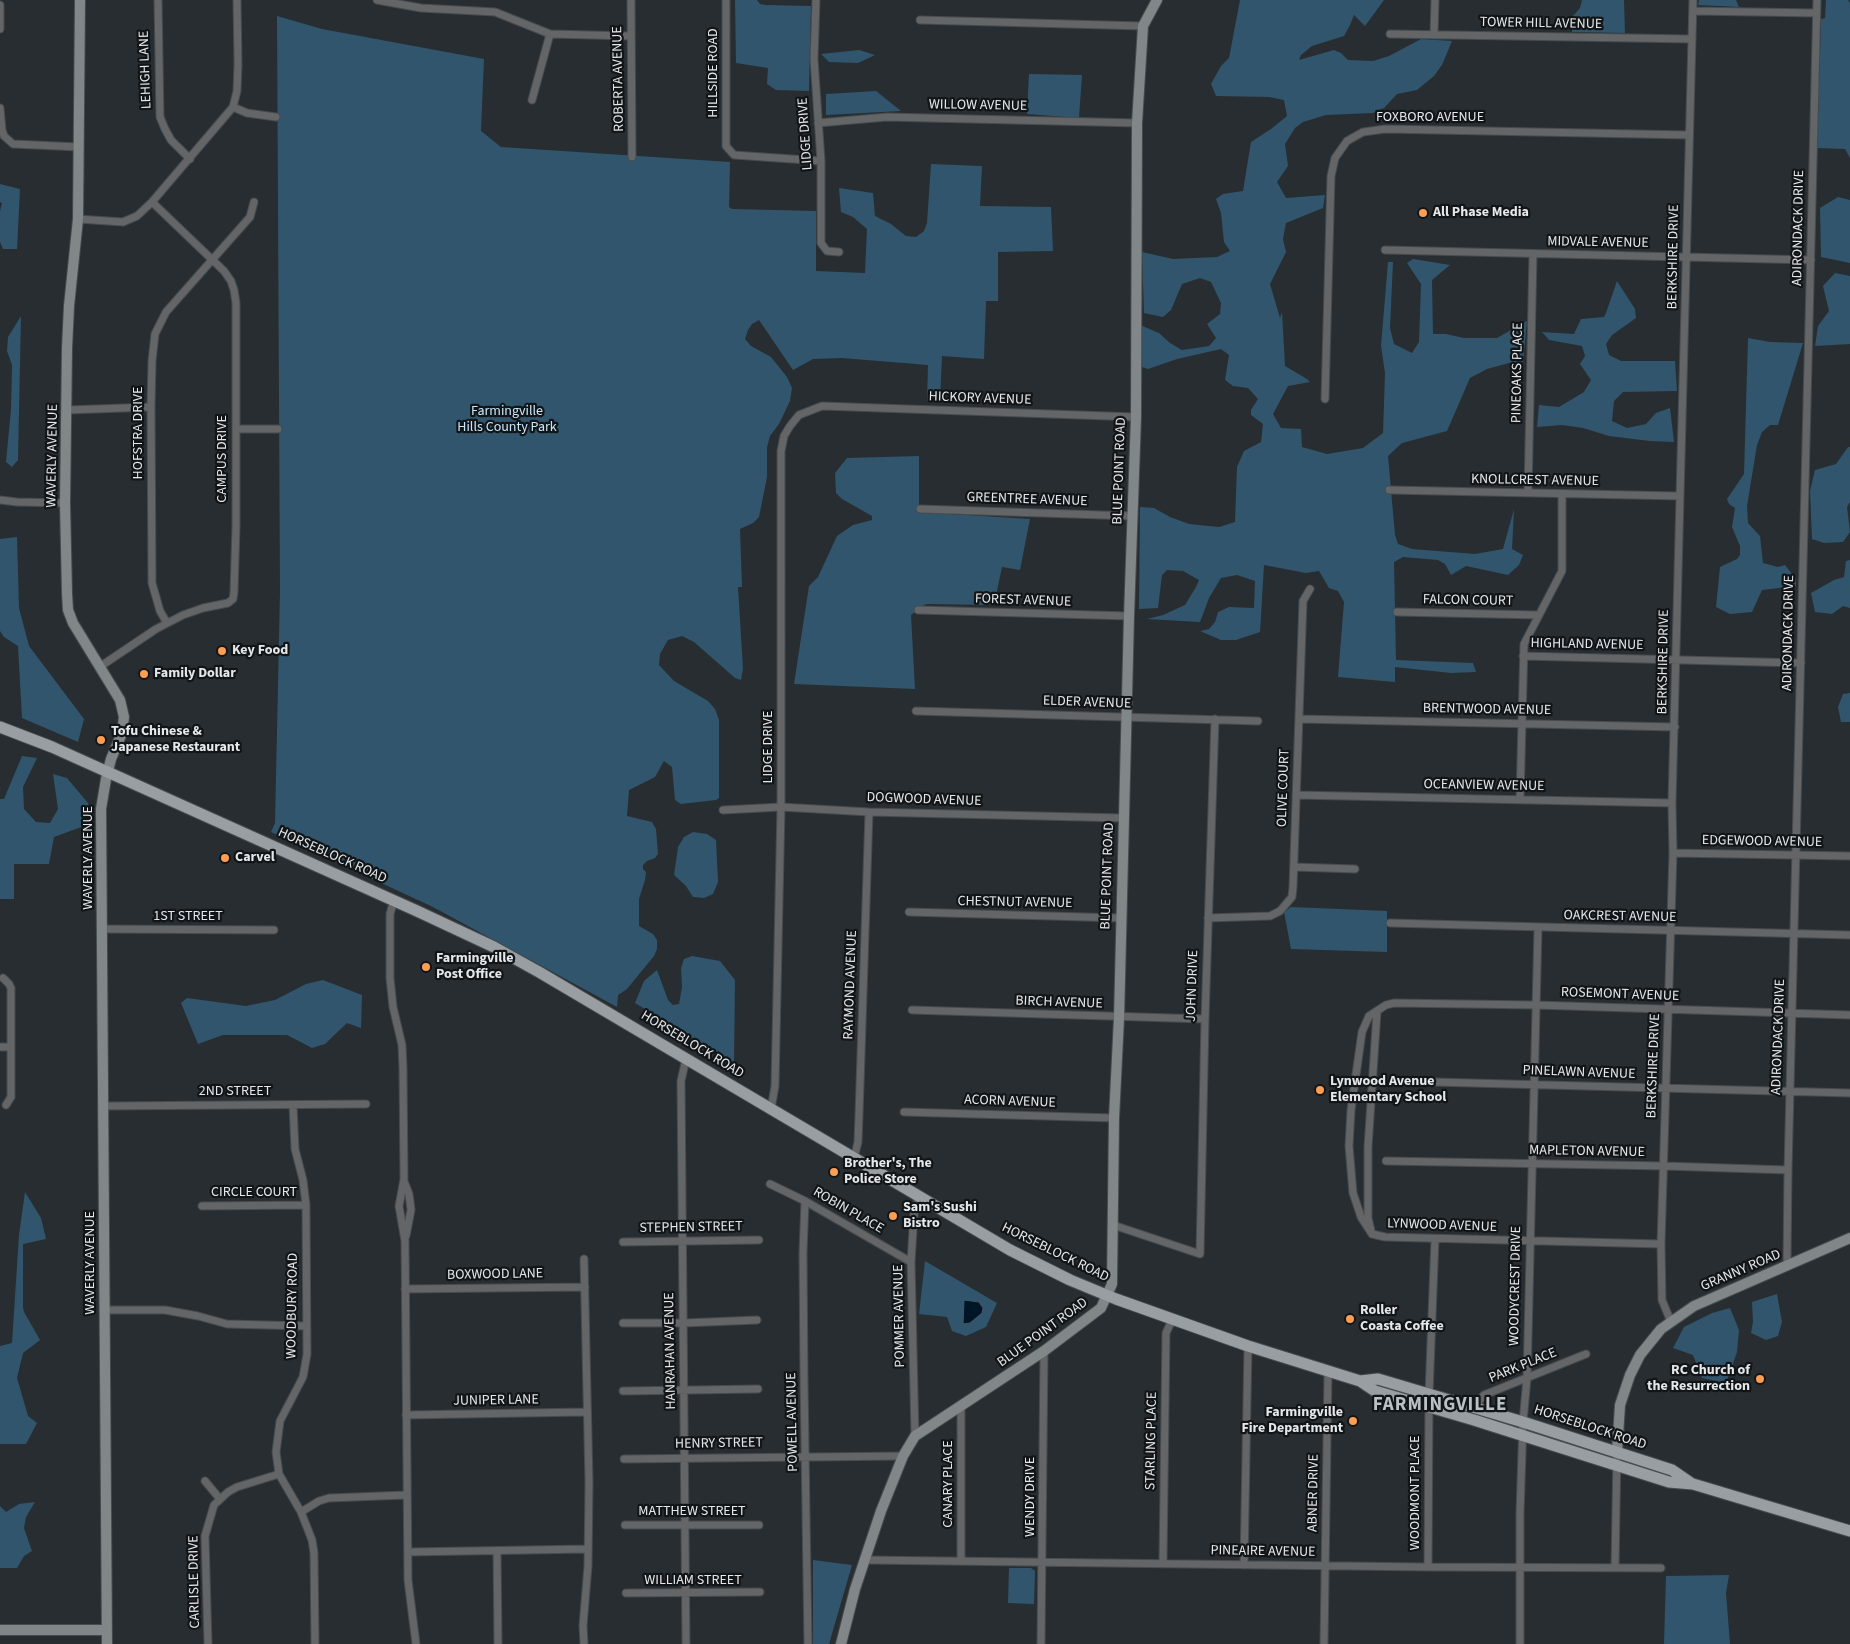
<!DOCTYPE html>
<style>
body{margin:0}
canvas{display:block;background:#272d31}
</style>
<canvas width="1850" height="1644"></canvas>
<script>
const context = document.querySelector('canvas').getContext('2d');
context.lineJoin = 'round';
function paint(path, color) { context.fillStyle = color; context.fill(path, 'evenodd'); }
const poly = rows => new Path2D(rows.map(r => 'M' + r).join(''));
function trace(path, color, width, dash) { context.strokeStyle = color; context.lineWidth = width; context.lineCap = dash ? 'butt' : 'round'; context.setLineDash(dash || []); context.stroke(path); }
function write(font, color, halo, rows, align = 'center') {
  context.font = font + ' "Source Sans 3",sans-serif'; context.lineWidth = 4.5; context.setLineDash([]); context.textBaseline = 'middle'; context.strokeStyle = halo; context.fillStyle = color; for (const [text, x, y, turn = 0] of rows) {
    context.save(); context.translate(x, y); context.rotate((+turn || 0) * Math.PI / 180); context.textAlign = isNaN(turn) ? turn : align; if (halo) context.strokeText(text, 0, 0); context.fillText(text, 0, 0); context.restore();
  }
}
paint(poly([
 [735,0,757,0,760,4,766,5,811,6,809,91,776,90,767,84,768,68,736,63],
 [1240,0,1384,0,1365,26,1354,15,1350,25,1344,36,1312,46,1301,55,1299,60,1334,50,1341,53,1348,60,1373,61,1389,56,1421,39,1452,41,1442,65,1434,76,1417,90,1397,94,1384,108,1373,113,1326,115,1303,122,1295,128,1285,144,1288,166,1277,182,1286,198,1325,195,1323,208,1286,223,1283,239,1286,252,1270,284,1280,318,1282,312,1285,366,1307,379,1310,382,1288,386,1273,414,1281,428,1301,429,1302,447,1327,454,1363,448,1383,433,1385,373,1381,346,1388,262,1393,262,1390,328,1394,344,1412,353,1419,342,1421,284,1407,263,1413,259,1450,265,1432,280,1433,334,1446,334,1464,338,1497,338,1527,321,1523,362,1509,363,1487,369,1470,378,1447,431,1402,443,1388,456,1395,535,1398,544,1412,549,1475,554,1503,549,1514,509,1512,549,1523,555,1519,565,1508,575,1466,566,1451,575,1445,564,1438,560,1403,557,1394,562,1396,660,1473,663,1476,672,1451,673,1395,667,1395,682,1338,677,1344,602,1338,591,1329,588,1319,571,1306,573,1264,565,1260,632,1236,640,1221,640,1200,631,1209,629,1215,622,1218,612,1229,607,1254,608,1255,581,1237,575,1221,578,1209,598,1200,622,1147,619,1163,615,1185,605,1196,587,1199,580,1183,571,1167,570,1162,575,1158,608,1139,609,1140,507,1154,508,1170,517,1189,524,1219,527,1235,522,1237,467,1244,451,1261,442,1263,424,1251,415,1251,410,1258,399,1248,388,1233,386,1225,380,1229,355,1221,349,1177,359,1148,369,1142,367,1140,325,1159,333,1170,343,1182,350,1209,346,1216,338,1207,324,1220,314,1221,303,1211,282,1200,278,1182,284,1171,310,1163,317,1144,313,1142,252,1173,259,1217,257,1230,251,1224,242,1221,213,1216,199,1223,194,1243,191,1251,142,1271,129,1287,116,1284,100,1269,97,1216,96,1211,84,1221,66,1229,58],
 [1582,0,1624,0,1625,33,1572,32,1573,16,1580,8],
 [1699,0,1736,0,1739,7,1698,5],
 [1826,0,1848,0,1850,3,1850,158,1845,149,1817,148,1821,19,1825,18],
 [277,16,322,29,484,59,481,131,501,147,730,162,729,207,732,209,816,211,816,271,865,273,867,229,853,217,841,212,839,188,873,193,875,216,891,224,906,236,916,237,924,231,927,223,931,164,982,166,980,206,1051,207,1053,251,998,252,998,301,986,301,984,359,942,356,940,402,927,401,928,365,842,358,813,359,793,370,759,320,752,324,748,330,745,339,751,346,771,357,787,377,792,388,790,401,779,424,770,436,767,447,767,477,759,517,753,523,740,529,742,587,738,587,743,669,741,680,735,678,694,642,682,636,668,640,660,654,659,665,674,681,708,701,715,709,719,720,719,798,716,800,681,804,675,800,672,767,664,761,655,777,629,790,627,816,652,822,656,829,658,854,655,858,647,861,643,865,643,869,646,872,645,880,639,899,639,926,653,934,657,940,657,949,654,956,627,989,618,995,617,1007,433,907,271,832,275,823,280,592],
 [859,50,875,55,858,63,829,62,821,54],
 [1029,74,1082,75,1079,118,1027,114],
 [876,91,901,111,826,115,826,94],
 [0,184,20,189,17,249,3,249,0,242,0,211,2,203,0,202],
 [1838,197,1850,200,1850,263,1821,257,1820,208],
 [1835,273,1850,276,1850,344,1815,346,1818,326,1829,311,1823,286],
 [1617,281,1635,309,1636,318,1612,335,1606,344,1609,355,1621,361,1675,361,1677,391,1623,392,1614,401,1612,421,1627,428,1646,424,1656,413,1670,408,1674,442,1650,441,1609,436,1583,428,1562,425,1537,427,1539,405,1559,407,1584,392,1591,380,1580,364,1585,356,1582,346,1549,340,1542,332,1574,334,1581,319,1604,317,1606,313],
 [21,316,18,460,12,467,6,462,11,409,12,365,7,351,8,337],
 [1748,338,1770,342,1803,343,1778,425,1770,425,1762,432,1757,445,1747,506,1748,523,1760,536,1763,563,1778,567,1785,565,1796,579,1796,586,1762,590,1752,612,1730,614,1716,607,1720,567,1737,559,1740,555,1740,546,1732,527,1735,508,1729,504,1727,499,1744,474],
 [1848,447,1850,447,1850,502,1847,507,1850,532,1843,542,1824,543,1812,539,1810,491,1815,470,1836,464],
 [919,456,919,512,1030,519,1020,570,1002,567,994,605,926,604,911,615,915,689,794,684,809,586,818,577,837,536,853,525,872,520,872,516,842,499,836,493,835,473,847,458],
 [17,537,19,608,29,646,84,719,78,742,22,718,18,646,4,637,0,631,0,539],
 [1850,560,1850,608,1843,606,1832,614,1815,612,1811,593,1834,580,1844,577,1846,561],
 [1850,693,1850,722,1841,722,1838,707,1843,694],
 [22,756,37,758,23,787,24,809,36,822,50,823,58,809,53,774,67,778,88,803,92,823,54,837,49,864,14,864,14,899,0,899,0,799,4,799],
 [693,832,707,834,716,840,718,882,713,894,704,898,693,897,686,886,674,875,678,847,684,837],
 [1291,907,1387,911,1387,952,1291,949,1284,912],
 [692,956,720,961,735,980,734,1063,635,1003,644,981,657,970,668,1000,673,1005,679,1004,682,987,681,968,684,959],
 [323,980,362,995,361,1028,347,1023,325,1044,312,1048,287,1035,223,1035,198,1044,181,1003,187,998,246,1006,275,1000,306,984],
 [25,1192,41,1218,46,1239,23,1244,23,1307,24,1312,40,1340,23,1353,17,1378,28,1416,37,1423,26,1444,0,1444,0,1346,12,1343,19,1235],
 [925,1261,997,1303,986,1327,966,1336,952,1331,947,1317,919,1314],
 [1777,1294,1782,1322,1778,1336,1766,1340,1751,1333,1753,1322,1752,1302],
 [1730,1308,1739,1330,1737,1352,1726,1383,1702,1378,1693,1355,1673,1348,1684,1327,1712,1313],
 [35,1502,26,1517,24,1528,32,1551,24,1556,17,1568,0,1568,0,1506,6,1512,19,1504],
 [813,1560,852,1565,829,1644,813,1644],
 [1009,1568,1031,1568,1035,1571,1034,1604,1008,1603],
 [1729,1575,1726,1593,1730,1644,1664,1644,1666,1576]
]), '#30556c');
const water = poly([
 [964,1300,979,1302,983,1308,982,1313,970,1323,963,1324,964,1300]
]);
paint(water, '#001627');
trace(water, '#455562', 1);
const street = poly([
 [158,0,160,117,165,129,171,140,190,159],
 [377,0,421,8,495,12,550,34,631,36],
 [631,0,632,157],
 [726,0,726,146,734,155,821,161],
 [816,0,814,59,821,161,821,243,827,251,839,252],
 [0,5,0,29],
 [1693,11,1816,13],
 [920,20,1143,26],
 [1390,34,1691,39],
 [1434,35,1435,0],
 [532,100,550,34],
 [233,107,247,113,276,117],
 [0,108,2,130,4,136,13,144,79,147],
 [818,123,887,117,1137,123],
 [78,219,123,222,137,216,152,202,233,107,237,91,238,64,237,0],
 [1385,250,1811,260],
 [1325,399,1331,176,1335,158,1347,141,1363,132,1385,129,1689,135],
 [67,410,151,407],
 [236,429,278,429],
 [1389,490,1680,496],
 [1528,493,1533,254],
 [0,500,17,502,65,503],
 [920,509,1132,516],
 [918,610,1129,616],
 [1397,612,1539,615],
 [167,623,160,611,152,583,151,407,152,361,155,334,166,312,250,217,254,202],
 [1523,656,1801,663],
 [101,666,156,629,183,615,203,608,228,603,233,599,234,592,236,526,236,303,234,290,231,281,224,271,152,202],
 [916,711,1258,721],
 [1299,719,1675,727],
 [1296,795,1672,803],
 [1520,799,1524,644,1562,571,1562,494],
 [723,810,781,807,869,812,1124,818],
 [1673,853,1850,856],
 [1294,867,1355,869],
 [394,900,390,914,390,978,393,1007,402,1045,403,1068,404,1179,399,1206,405,1241,408,1580,416,1644],
 [909,912,1120,918],
 [1208,918,1270,916,1280,911,1292,897,1293,887,1303,601,1310,589],
 [1390,923,1850,935],
 [102,929,274,930],
 [3,978,9,984,11,988,11,1097,6,1105],
 [912,1010,1205,1019],
 [0,1047,11,1047],
 [686,1059,681,1081,686,1644],
 [1396,1081,1850,1093],
 [293,1105,295,1149,303,1180,306,1205,307,1354,303,1377,280,1421,276,1452,279,1474,301,1512,312,1540,314,1553,315,1644],
 [104,1106,366,1104],
 [771,1109,775,1086,781,807,781,451,784,436,790,426,799,415,822,406,1136,417],
 [904,1112,1114,1118],
 [854,1158,858,1142,859,1115,869,812],
 [1386,1161,1665,1166,1788,1170],
 [404,1181,409,1194,411,1210,406,1236],
 [770,1184,805,1201,911,1262],
 [805,1201,803,1253,804,1381,808,1644],
 [202,1206,306,1205],
 [1113,1225,1200,1254,1205,1019,1215,719],
 [1371,1231,1368,1218,1368,1147,1377,1012],
 [623,1242,759,1240],
 [1661,1244,1385,1237,1372,1234,1361,1217,1353,1193,1349,1146,1351,1110,1362,1032,1369,1016,1386,1005,1394,1003,1536,1005,1850,1015],
 [1787,1266,1788,1170,1817,0],
 [405,1289,585,1287],
 [105,1310,165,1310,198,1316,227,1324,306,1326],
 [1671,1322,1662,1300,1661,1244,1673,853,1672,803,1693,0],
 [623,1323,684,1323,757,1320],
 [623,1391,758,1389],
 [1474,1407,1484,1395,1586,1354],
 [406,1415,586,1412],
 [915,1436,911,1262,914,1214,919,1196],
 [624,1459,903,1456],
 [205,1481,220,1499],
 [301,1512,319,1501,329,1498,406,1495],
 [625,1525,759,1525],
 [497,1551,498,1644],
 [408,1552,588,1549],
 [865,1560,1428,1567,1661,1568],
 [961,1561,961,1406],
 [1163,1563,1166,1333,1172,1320],
 [1244,1565,1248,1346],
 [1428,1567,1429,1394,1435,1239],
 [1615,1568,1617,1452],
 [626,1593,760,1592],
 [208,1644,205,1536,214,1505,228,1492,237,1487,279,1474],
 [584,1644,583,1626,588,1566,589,1482,584,1259],
 [1041,1644,1044,1351],
 [1324,1644,1328,1372],
 [1520,1644,1520,1513,1523,1422,1527,1378,1538,928]
]);
const secondary = poly([
 [80,0,78,219,69,306,67,348,65,503,67,593,68,610,73,623,120,700,124,717,122,733,111,759,106,779,101,809,107,1644],
 [1617,1452,1620,1405,1630,1375,1640,1355,1661,1329,1694,1306,1850,1238],
 [0,1630,107,1630],
 [841,1644,855,1589,881,1511,903,1456,915,1436,1044,1351,1101,1308,1112,1284,1114,1118,1119,1018,1129,616,1136,417,1137,123,1143,26,1157,0]
]);
const primary = poly([
 [0,727,52,747,417,911,494,947,539,972,1010,1250,1070,1280,1116,1299,1248,1346,1360,1381,1375,1391,1474,1420,1669,1482,1693,1484,1850,1531],
 [1360,1381,1378,1379,1523,1422,1672,1470,1691,1483]
]);
trace(street, '#454b4f', 9);
trace(secondary, '#454b4f', 12);
trace(primary, '#454b4f', 13);
trace(street, '#636567', 7);
trace(secondary, '#818689', 10);
trace(primary, '#989ea2', 11);
for (const [x, y, r, color] of [
 [1423,213,5,"#fc9e52"],
 [222,651,5,"#fc9e52"],
 [144,674,5,"#fc9e52"],
 [101,740,5,"#fc9e52"],
 [225,858,5,"#fc9e52"],
 [426,967,5,"#fc9e52"],
 [1320,1090,5,"#fc9e52"],
 [834,1172,5,"#fc9e52"],
 [893,1216,5,"#fc9e52"],
 [1350,1319,5,"#fc9e52"],
 [1760,1379,5,"#fc9e52"],
 [1353,1421,5,"#fc9e52"]
]) { const dot = new Path2D(); dot.arc(x, y, r, 0, 2 * Math.PI); context.fillStyle = color; context.fill(dot); trace(dot, '#121517', 2); }
write('14px', '#e5e8eb', '#121517', [
 ["TOWER HILL AVENUE",1541,24,1],
 ["LEHIGH LANE",146,70,-92],
 ["HILLSIDE ROAD",714,73,-90],
 ["ROBERTA AVENUE",619,79,-91],
 ["WILLOW AVENUE",978,106,1],
 ["FOXBORO AVENUE",1430,118],
 ["LIDGE DRIVE",806,134,-94],
 ["ADIRONDACK DRIVE",1799,228,-89],
 ["MIDVALE AVENUE",1598,243,1],
 ["BERKSHIRE DRIVE",1674,257,-89],
 ["PINEOAKS PLACE",1518,373,-89],
 ["HICKORY AVENUE",980,399,2],
 ["HOFSTRA DRIVE",139,433,-90],
 ["WAVERLY AVENUE",53,456,-89],
 ["CAMPUS DRIVE",223,459,-90],
 ["BLUE POINT ROAD",1120,471,-88],
 ["KNOLLCREST AVENUE",1535,481,1],
 ["GREENTREE AVENUE",1027,500,2],
 ["FOREST AVENUE",1023,601,2],
 ["FALCON COURT",1468,601,1],
 ["ADIRONDACK DRIVE",1789,633,-89],
 ["HIGHLAND AVENUE",1587,645,1],
 ["BERKSHIRE DRIVE",1664,662,-89],
 ["ELDER AVENUE",1087,703,2],
 ["BRENTWOOD AVENUE",1487,710,1],
 ["LIDGE DRIVE",769,747,-90],
 ["OCEANVIEW AVENUE",1484,786,1],
 ["OLIVE COURT",1284,788,-88],
 ["DOGWOOD AVENUE",924,800,2],
 ["EDGEWOOD AVENUE",1762,842,1],
 ["HORSEBLOCK ROAD",332,856,24],
 ["WAVERLY AVENUE",89,858,-90],
 ["BLUE POINT ROAD",1108,876,-88],
 ["CHESTNUT AVENUE",1015,903,1],
 ["1ST STREET",188,917],
 ["OAKCREST AVENUE",1620,917,1],
 ["RAYMOND AVENUE",851,985,-88],
 ["JOHN DRIVE",1193,986,-88],
 ["ROSEMONT AVENUE",1620,995,2],
 ["BIRCH AVENUE",1059,1003,2],
 ["ADIRONDACK DRIVE",1779,1037,-88],
 ["HORSEBLOCK ROAD",692,1045,31],
 ["BERKSHIRE DRIVE",1654,1066,-88],
 ["PINELAWN AVENUE",1579,1073,2],
 ["2ND STREET",235,1092],
 ["ACORN AVENUE",1010,1102,2],
 ["MAPLETON AVENUE",1587,1152,1],
 ["CIRCLE COURT",254,1193],
 ["ROBIN PLACE",848,1211,30],
 ["LYNWOOD AVENUE",1442,1226,2],
 ["STEPHEN STREET",691,1228,-1],
 ["HORSEBLOCK ROAD",1055,1253,26],
 ["WAVERLY AVENUE",91,1263,-90],
 ["GRANNY ROAD",1741,1271,-23],
 ["BOXWOOD LANE",495,1275,-1],
 ["WOODYCREST DRIVE",1516,1286,-89],
 ["WOODBURY ROAD",293,1306,-89],
 ["POMMER AVENUE",900,1316,-91],
 ["BLUE POINT ROAD",1043,1333,-36],
 ["HANRAHAN AVENUE",671,1351,-91],
 ["PARK PLACE",1523,1366,-22],
 ["JUNIPER LANE",496,1401,-1],
 ["POWELL AVENUE",793,1422,-91],
 ["HORSEBLOCK ROAD",1590,1428,18],
 ["STARLING PLACE",1152,1441,-89],
 ["HENRY STREET",719,1444,-1],
 ["CANARY PLACE",949,1484,-90],
 ["ABNER DRIVE",1314,1493,-89],
 ["WOODMONT PLACE",1416,1493,-90],
 ["WENDY DRIVE",1031,1497,-90],
 ["MATTHEW STREET",692,1512],
 ["PINEAIRE AVENUE",1263,1552,1],
 ["WILLIAM STREET",693,1581],
 ["CARLISLE DRIVE",195,1582,-91]
]);
write('bold 14px', '#e5e8eb', '#121517', [
 ["All Phase Media",1433,213],
 ["Key Food",232,651],
 ["Family Dollar",154,674],
 ["Tofu Chinese &",111,732],
 ["Japanese Restaurant",111,748],
 ["Carvel",235,858],
 ["Farmingville",436,959],
 ["Post Office",436,975],
 ["Lynwood Avenue",1330,1082],
 ["Elementary School",1330,1098],
 ["Brother's, The",844,1164],
 ["Police Store",844,1180],
 ["Sam's Sushi",903,1208],
 ["Bistro",903,1224],
 ["Roller",1360,1311],
 ["Coasta Coffee",1360,1327],
 ["RC Church of",1750,1371,"right"],
 ["the Resurrection",1750,1387,"right"],
 ["Farmingville",1343,1413,"right"],
 ["Fire Department",1343,1429,"right"]
], 'left');
write('14px', '#c7e7fc', '#121517', [
 ["Farmingville",507,412],
 ["Hills County Park",507,428]
]);
context.letterSpacing = '1px';
write('bold 19px', '#bac1c6', '#121517', [
 ["FARMINGVILLE",1440,1406]
]);
context.letterSpacing = '0px';
</script>
